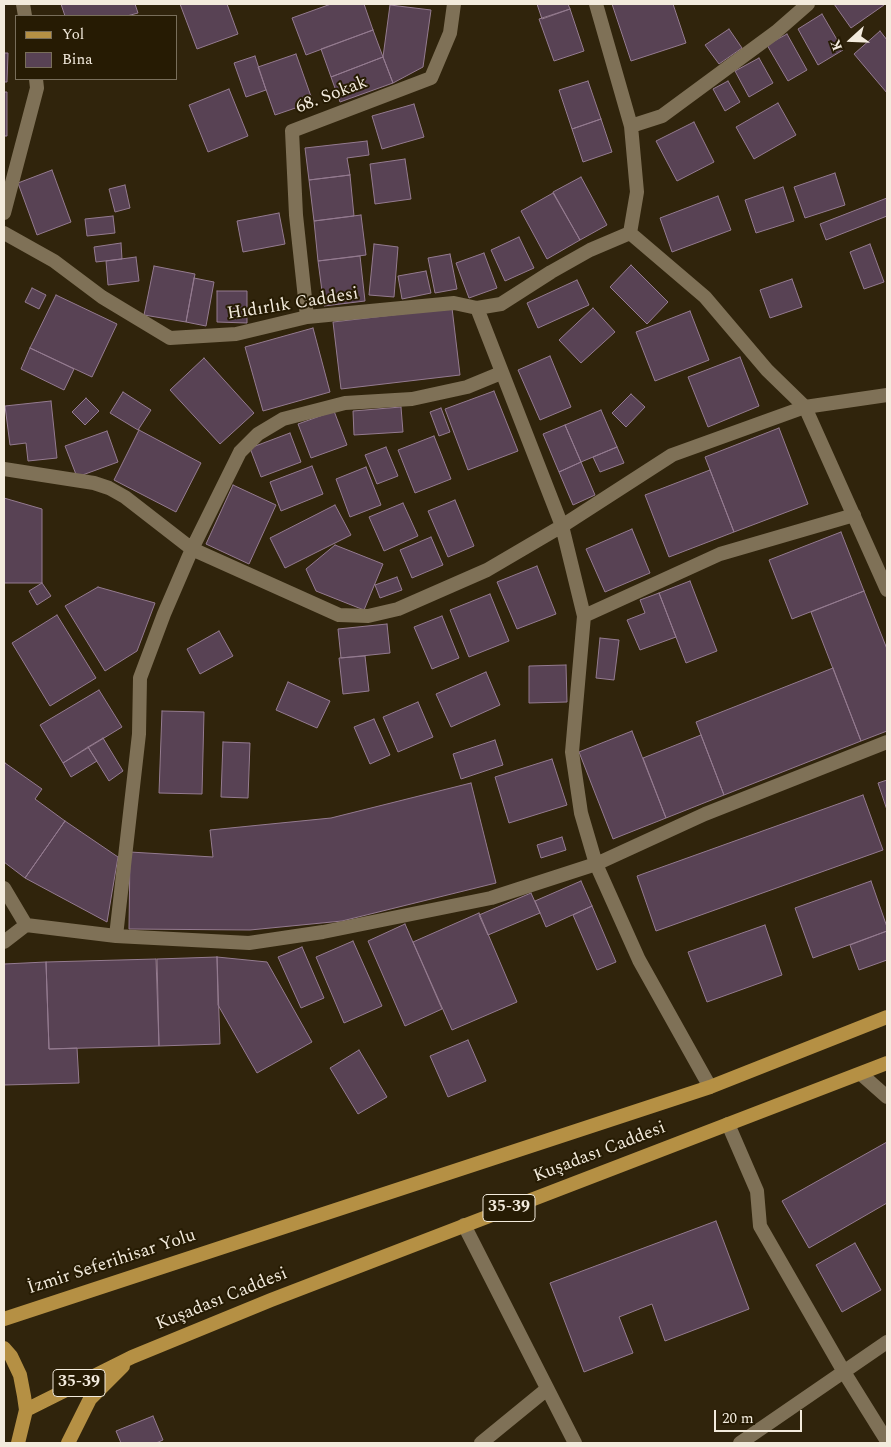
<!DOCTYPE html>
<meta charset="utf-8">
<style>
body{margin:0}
#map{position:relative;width:891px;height:1447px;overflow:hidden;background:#30240c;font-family:Spectral,serif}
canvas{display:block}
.frame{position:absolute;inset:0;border:5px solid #f3ebdd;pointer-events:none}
.legend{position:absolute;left:15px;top:15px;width:162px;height:65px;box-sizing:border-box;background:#261b03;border:1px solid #786e5a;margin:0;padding:6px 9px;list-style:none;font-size:15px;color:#f3ebdd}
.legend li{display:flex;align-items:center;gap:10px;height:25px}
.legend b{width:25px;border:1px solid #786e5a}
.north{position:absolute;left:826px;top:15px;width:50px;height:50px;-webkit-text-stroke:4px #261b03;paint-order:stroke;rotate:250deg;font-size:14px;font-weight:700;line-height:20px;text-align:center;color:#f3ebdd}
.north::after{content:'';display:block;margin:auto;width:18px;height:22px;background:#f3ebdd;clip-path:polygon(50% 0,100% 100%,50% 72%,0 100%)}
.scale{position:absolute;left:714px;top:1410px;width:88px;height:22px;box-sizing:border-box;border:2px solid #f3ebdd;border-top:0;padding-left:6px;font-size:15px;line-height:18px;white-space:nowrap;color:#f3ebdd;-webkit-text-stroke:4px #261b03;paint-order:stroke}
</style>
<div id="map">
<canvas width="891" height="1447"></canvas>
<div class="frame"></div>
<ul class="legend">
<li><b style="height:6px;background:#b59044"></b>Yol</li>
<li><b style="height:14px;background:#584254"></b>Bina</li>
</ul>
<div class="north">K</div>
<div class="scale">20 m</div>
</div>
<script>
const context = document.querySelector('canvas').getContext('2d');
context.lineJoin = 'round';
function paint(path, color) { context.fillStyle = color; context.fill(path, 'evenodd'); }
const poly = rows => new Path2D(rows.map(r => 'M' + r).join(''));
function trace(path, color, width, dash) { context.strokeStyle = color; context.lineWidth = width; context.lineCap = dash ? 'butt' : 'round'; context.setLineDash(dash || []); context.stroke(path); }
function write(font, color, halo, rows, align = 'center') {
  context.font = font + ' Spectral,serif'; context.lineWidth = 4; context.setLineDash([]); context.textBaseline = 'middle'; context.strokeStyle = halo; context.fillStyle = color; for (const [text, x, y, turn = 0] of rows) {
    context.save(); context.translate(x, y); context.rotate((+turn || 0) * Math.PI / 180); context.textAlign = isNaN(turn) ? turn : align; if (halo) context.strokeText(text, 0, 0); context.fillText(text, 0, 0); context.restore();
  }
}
const building = poly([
 [61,4,135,4,138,13,127,16,65,16,61,4],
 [180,4,227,4,238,34,197,49,180,4],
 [331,4,364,4,373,30,306,55,292,18,331,4],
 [537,4,568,4,570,9,542,19,537,4],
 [612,4,673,4,686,43,631,61,612,4],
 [834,4,883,4,884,5,851,28,834,4],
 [390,5,431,10,423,67,393,83,383,57,390,5],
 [570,9,584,51,554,61,539,19,570,9],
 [822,14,843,50,818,65,798,29,822,14],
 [729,29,742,48,719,64,705,45,729,29],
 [373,30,383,57,331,77,321,49,373,30],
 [880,31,887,40,887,93,854,54,880,31],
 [787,34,807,70,788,81,767,45,787,34],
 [4,53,8,53,7,82,4,82,4,53],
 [296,54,313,102,275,115,258,67,296,54],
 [255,56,266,90,246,97,234,63,255,56],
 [383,57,393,83,340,102,331,77,383,57],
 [759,58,773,83,749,97,735,71,759,58],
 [588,81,601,119,572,129,559,90,588,81],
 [728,81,740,102,725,111,713,89,728,81],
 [229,89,248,136,208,152,189,105,229,89],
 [4,92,7,92,7,136,4,136,4,92],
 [778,103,796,135,754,159,736,127,778,103],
 [414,104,424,137,382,149,372,116,414,104],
 [601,119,612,152,583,162,572,129,601,119],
 [694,122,714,162,677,181,656,141,694,122],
 [367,141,369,155,347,158,350,175,309,180,305,148,367,141],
 [405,159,411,199,375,204,370,164,405,159],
 [52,170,71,222,37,235,18,183,52,170],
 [835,173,845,205,805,218,794,187,835,173],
 [350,175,354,216,314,221,309,180,350,175],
 [581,177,607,225,580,240,553,192,581,177],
 [125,185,130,208,115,212,109,189,125,185],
 [783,187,794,221,756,233,745,200,783,187],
 [553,193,580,240,547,259,521,211,553,193],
 [718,196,731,230,672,252,660,218,718,196],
 [887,198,887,216,826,240,820,224,887,198],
 [279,213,285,244,243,252,237,221,279,213],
 [361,215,366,255,318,261,314,221,361,215],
 [113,216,115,233,87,236,85,219,113,216],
 [519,237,534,268,505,281,491,250,519,237],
 [121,243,122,259,96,262,94,247,121,243],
 [374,244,398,247,394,297,369,295,374,244],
 [870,244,884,282,864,289,850,252,870,244],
 [484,253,497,288,469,298,456,263,484,253],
 [450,254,457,289,435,293,428,258,450,254],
 [360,256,365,301,324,306,318,261,360,256],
 [136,257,139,281,108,285,106,261,136,257],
 [631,265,668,302,647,324,610,287,631,265],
 [154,266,195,274,186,322,144,315,154,266],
 [426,271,431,293,402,299,398,276,426,271],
 [194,278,214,282,206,326,186,322,194,278],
 [792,279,802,307,770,318,760,290,792,279],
 [577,280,589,305,538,328,527,303,577,280],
 [32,288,46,295,39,309,25,302,32,288],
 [217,291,247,291,247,323,217,322,217,291],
 [56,295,117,324,92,377,30,348,56,295],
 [452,308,460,375,341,389,333,322,452,308],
 [593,308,615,332,581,363,559,340,593,308],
 [690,311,709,360,655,381,636,332,690,311],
 [313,328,330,392,263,411,245,347,313,328],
 [30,348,74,369,64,390,21,369,30,348],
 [550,356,571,407,540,420,518,370,550,356],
 [740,357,759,406,708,427,688,377,740,357],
 [204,358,254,413,220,444,170,390,204,358],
 [494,391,518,451,468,470,445,409,494,391],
 [123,392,151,410,138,430,110,413,123,392],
 [631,394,645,407,626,427,612,413,631,394],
 [86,398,99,411,85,425,72,412,86,398],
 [51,401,57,458,28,461,26,443,10,445,5,406,51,401],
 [401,407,403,432,354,435,353,411,401,407],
 [441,408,450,432,439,436,430,412,441,408],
 [601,410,617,447,581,462,565,425,601,410],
 [334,411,347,445,311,458,298,424,334,411],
 [565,425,581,462,559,472,543,434,565,425],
 [779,428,808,504,734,532,705,457,779,428],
 [139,430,201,463,176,512,114,480,139,430],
 [107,431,118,462,77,477,65,446,107,431],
 [290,433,301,462,261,477,250,448,290,433],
 [434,436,451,479,415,493,398,450,434,436],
 [386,447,398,476,377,484,365,455,386,447],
 [617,447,624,463,600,472,593,457,617,447],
 [581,462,595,495,573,505,559,472,581,462],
 [312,466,323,494,281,511,270,482,312,466],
 [366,467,381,505,350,517,336,479,366,467],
 [710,470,734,532,669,557,645,495,710,470],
 [233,485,276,505,249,564,206,544,233,485],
 [4,498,42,509,42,583,4,583,4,498],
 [455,500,474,546,448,557,428,511,455,500],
 [403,503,418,536,384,551,369,517,403,503],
 [335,505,351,535,285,568,270,538,335,505],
 [632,529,650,573,605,592,586,549,632,529],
 [841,532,864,591,792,619,769,560,841,532],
 [431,537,443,565,412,578,400,550,431,537],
 [335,545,383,564,364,610,316,591,306,569,335,545],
 [537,566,556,614,517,629,497,582,537,566],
 [397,577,402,590,380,598,375,585,397,577],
 [690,581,717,651,686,663,659,593,690,581],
 [42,583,51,596,37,605,29,591,42,583],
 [98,587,155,603,137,651,105,671,65,606,98,587],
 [864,591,887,649,887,731,861,741,811,612,864,591],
 [659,593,676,637,640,650,627,620,645,613,640,600,659,593],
 [490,594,509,641,469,657,450,610,490,594],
 [57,615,96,678,50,706,12,643,57,615],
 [442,616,459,658,432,669,414,627,442,616],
 [387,624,390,653,341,658,338,629,387,624],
 [219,631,233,656,200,674,187,649,219,631],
 [600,638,619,640,614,680,596,678,600,638],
 [365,656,369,691,343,694,339,658,365,656],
 [566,665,567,702,529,703,529,666,566,665],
 [833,668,861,741,724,795,696,722,833,668],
 [486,672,500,705,451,727,436,694,486,672],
 [288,682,330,701,317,728,276,710,288,682],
 [99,690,122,727,63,763,40,725,99,690],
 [418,702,433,737,398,752,383,717,418,702],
 [162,711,204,712,202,794,159,793,162,711],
 [374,719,390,755,370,764,354,727,374,719],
 [632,731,666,818,613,839,579,752,632,731],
 [701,735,724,795,666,818,643,758,701,735],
 [103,738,123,771,109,781,88,747,103,738],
 [495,740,503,765,461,779,453,754,495,740],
 [223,742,250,743,248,798,221,797,223,742],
 [88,747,97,761,71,777,63,763,88,747],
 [552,759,567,805,509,823,495,777,552,759],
 [5,763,42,789,35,799,65,821,25,878,4,862,4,765,5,763],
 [887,780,887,810,878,783,887,780],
 [471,783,496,883,342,921,250,930,129,929,130,852,213,857,210,830,331,818,471,783],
 [863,795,883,850,656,931,637,876,863,795],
 [65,821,118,857,107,922,25,878,65,821],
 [562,837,566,850,541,858,537,845,562,837],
 [581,881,592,906,546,927,535,901,581,881],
 [871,881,887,927,887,931,813,958,795,908,871,881],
 [531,893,540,913,488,935,479,915,531,893],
 [592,906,616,962,597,970,573,915,592,906],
 [479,913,517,1002,452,1030,413,942,479,913],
 [405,924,442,1009,405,1026,368,941,405,924],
 [765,925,782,975,707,1002,688,952,765,925],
 [887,931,887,960,859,970,850,945,887,931],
 [353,941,382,1006,344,1023,316,957,353,941],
 [302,947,324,998,301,1008,278,957,302,947],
 [217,957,267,962,312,1042,257,1073,218,1005,217,957],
 [217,957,220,1044,159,1046,157,959,217,957],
 [156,959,159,1046,49,1049,46,962,156,959],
 [46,962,49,1049,77,1048,79,1083,4,1085,4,964,46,962],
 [468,1040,486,1081,448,1097,430,1056,468,1040],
 [359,1050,387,1097,358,1114,330,1068,359,1050],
 [887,1142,887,1203,809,1248,782,1201,887,1142],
 [716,1221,749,1309,665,1341,652,1304,619,1317,633,1353,584,1372,550,1283,716,1221],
 [855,1243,881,1290,842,1312,816,1265,855,1243],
 [153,1416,163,1440,156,1443,121,1443,116,1431,153,1416]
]);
paint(building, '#584254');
trace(building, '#947b90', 1);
trace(poly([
 [23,4,25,16],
 [596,4,631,126,637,192,630,233],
 [631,126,662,116,776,32,808,4],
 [4,213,37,88,36,79],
 [4,233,54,261,102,297,170,338,236,334,307,317,454,303,477,308,501,304,551,272,590,250,630,233],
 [630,233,705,297,767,370,805,407,887,590],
 [477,308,562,526,584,616,572,752,581,813,596,864,639,960,710,1087],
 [307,317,296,215,292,131,431,78,450,33,454,4],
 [4,469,94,483,109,488,125,497,192,549,339,615,368,616,398,609,487,570,562,526,672,455,805,407,887,395],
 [584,616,720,554,854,515],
 [4,888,26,925],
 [116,936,139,734,140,678,164,614,192,549,240,452,258,434,283,419,345,403,412,399,467,387,501,373],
 [4,942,26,925,116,936,249,943,323,932,491,898,596,864,705,814,887,742],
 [861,1074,887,1097],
 [728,1124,757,1191,760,1226,844,1372,887,1441],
 [464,1225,575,1443],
 [481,1443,547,1389],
 [740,1443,887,1342]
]), '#7f7157', 14);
trace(poly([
 [4,1319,710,1087,887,1017],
 [4,1348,11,1356,20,1375,24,1396,26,1410,18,1443],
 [26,1410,132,1357,271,1300,887,1063],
 [68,1443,90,1399,123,1366]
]), '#b59044', 14);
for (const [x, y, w] of [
 [509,1208,52],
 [79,1383,52]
]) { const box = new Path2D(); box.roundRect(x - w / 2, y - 13.5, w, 27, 4); context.fillStyle = '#261b03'; context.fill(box); trace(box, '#f3ebdd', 1); }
write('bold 16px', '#f3ebdd', null, [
 ["35-39",509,1208],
 ["35-39",79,1383]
]);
write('18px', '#f3ebdd', '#261b03', [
 ["68. Sokak",332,96,-21],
 ["Hıdırlık Caddesi",293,305,-9],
 ["Kuşadası Caddesi",600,1153,-21],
 ["İzmir Seferihisar Yolu",112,1263,-18],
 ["Kuşadası Caddesi",222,1300,-22]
]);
</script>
